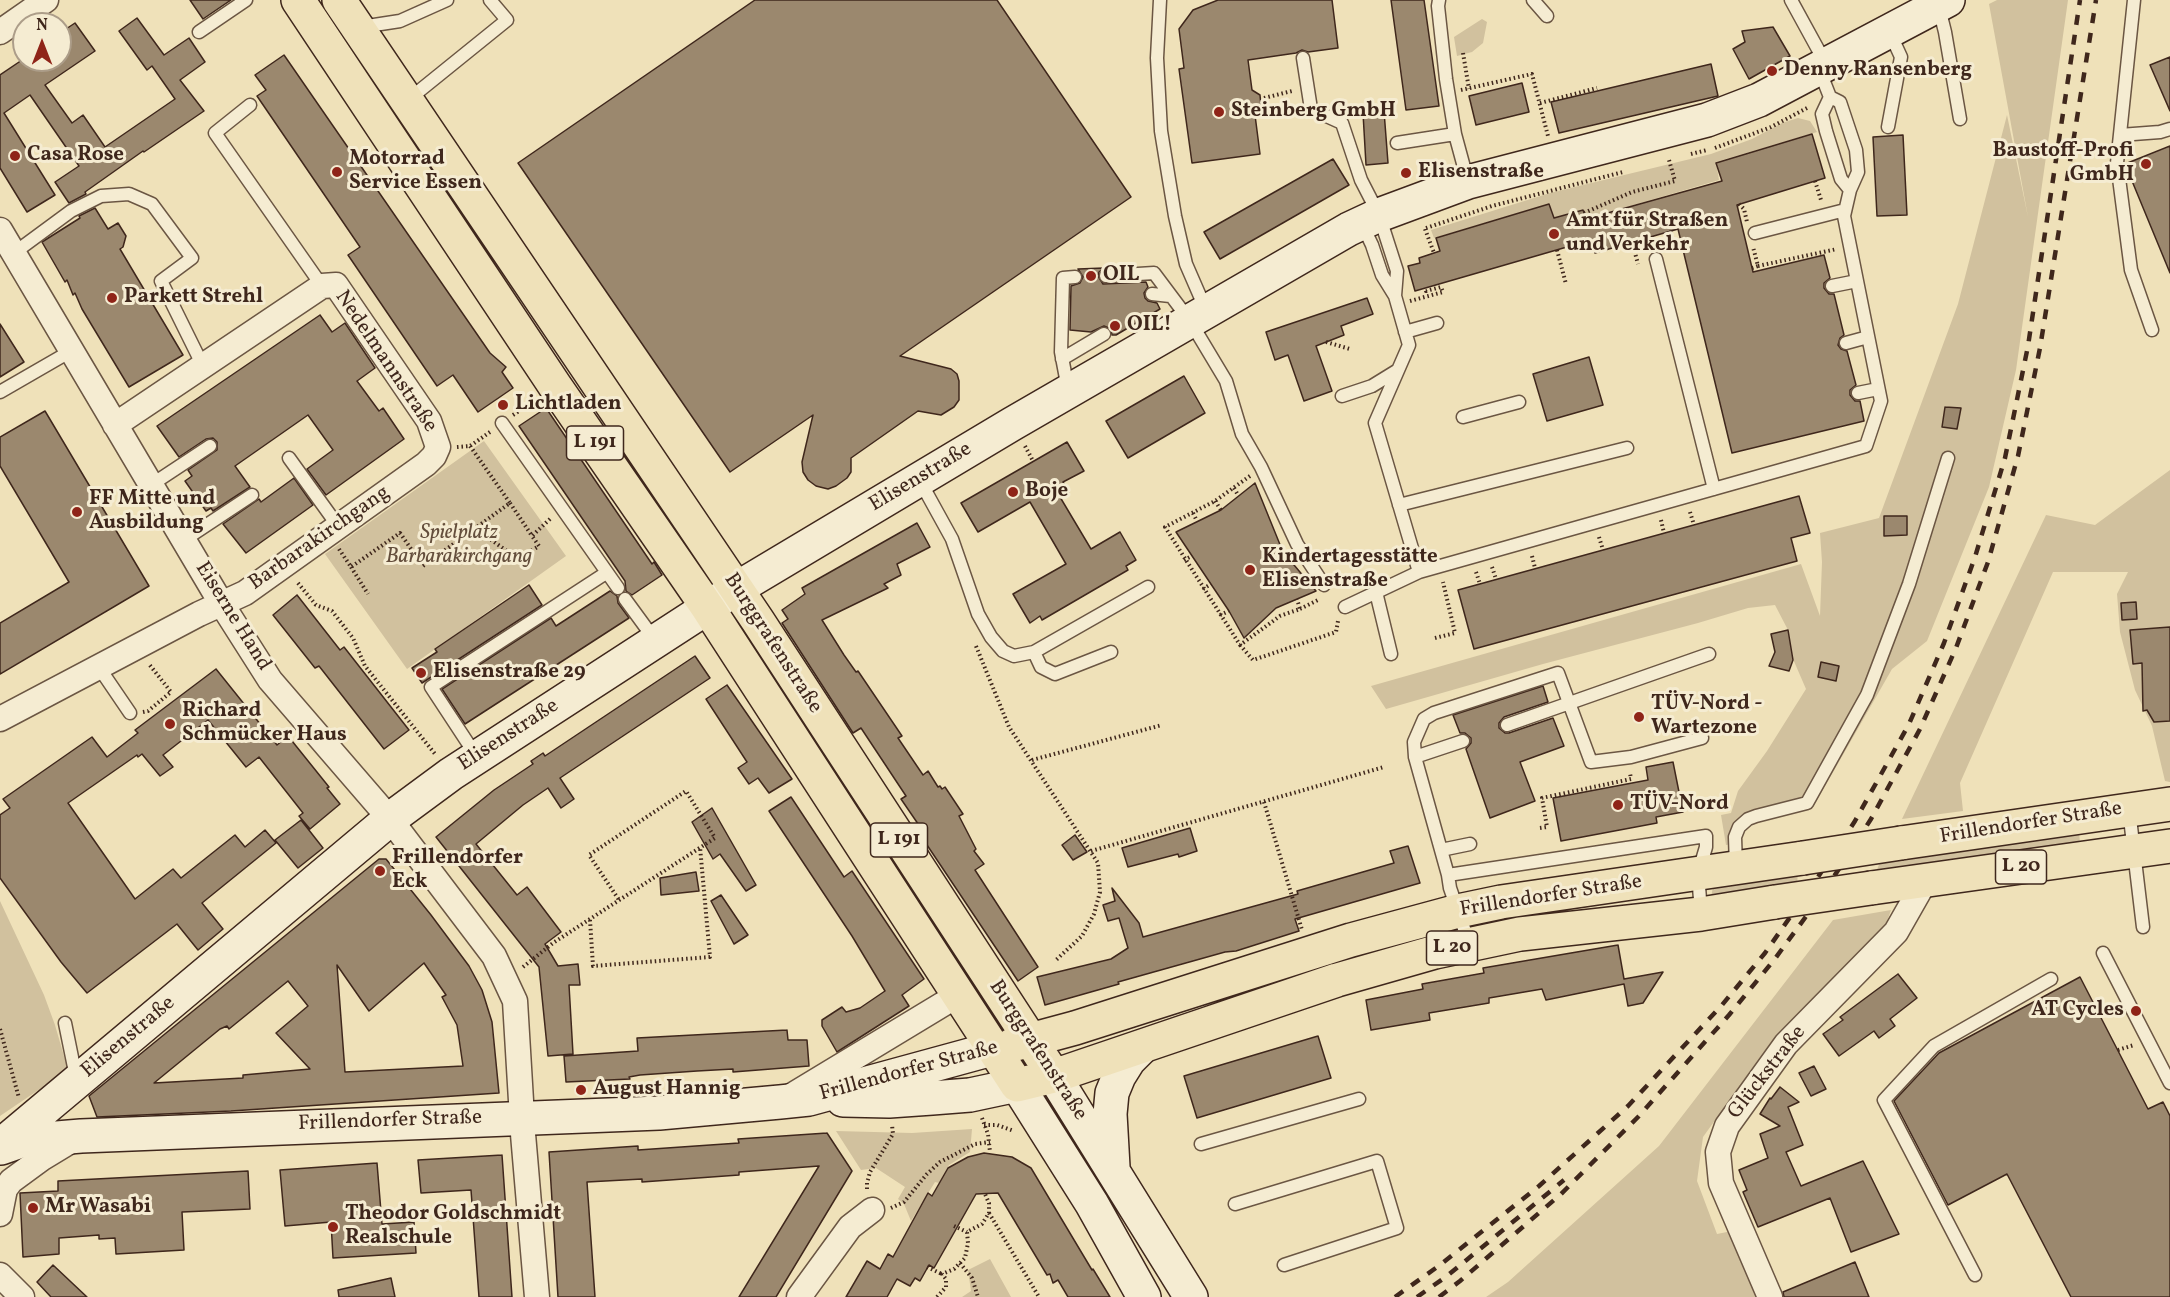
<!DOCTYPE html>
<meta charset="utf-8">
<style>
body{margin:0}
#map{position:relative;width:2170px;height:1297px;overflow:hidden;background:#efe1b9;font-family:Vollkorn,serif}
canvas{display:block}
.north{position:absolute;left:12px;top:12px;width:60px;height:60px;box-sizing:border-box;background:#f5ecd2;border:2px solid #ac9d89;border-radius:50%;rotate:0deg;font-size:16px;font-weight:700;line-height:24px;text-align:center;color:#3f271c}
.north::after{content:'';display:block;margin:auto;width:21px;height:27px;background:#8f2418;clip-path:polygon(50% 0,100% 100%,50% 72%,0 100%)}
</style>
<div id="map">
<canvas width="2170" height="1297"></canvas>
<div class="north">N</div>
</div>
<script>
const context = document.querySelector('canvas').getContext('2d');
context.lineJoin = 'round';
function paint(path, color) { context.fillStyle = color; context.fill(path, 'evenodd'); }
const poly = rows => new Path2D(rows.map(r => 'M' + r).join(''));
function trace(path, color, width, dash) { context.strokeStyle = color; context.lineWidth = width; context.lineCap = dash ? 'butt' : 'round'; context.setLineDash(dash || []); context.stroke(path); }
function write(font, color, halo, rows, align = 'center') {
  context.font = font + ' Vollkorn,serif'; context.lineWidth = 6; context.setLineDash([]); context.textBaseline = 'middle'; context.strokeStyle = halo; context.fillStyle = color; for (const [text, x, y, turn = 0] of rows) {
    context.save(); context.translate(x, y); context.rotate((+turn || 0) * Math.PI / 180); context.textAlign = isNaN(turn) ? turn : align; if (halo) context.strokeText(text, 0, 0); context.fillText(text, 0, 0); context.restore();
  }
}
paint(poly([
 [1997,0,2068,0,2016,370,1989,487,1927,641,1892,669,1812,809,1755,821,1741,831,1738,843,1726,845,1721,815,1731,813,1738,791,1767,751,1806,689,1793,659,1788,630,1775,605,1748,608,1698,623,1543,664,1386,709,1371,686,1801,564,1820,616,1822,562,1820,533,1879,518,1958,304,2007,115,2028,217,1989,4],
 [1482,19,1487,22,1483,43,1472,52,1457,56,1454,37],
 [1798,118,1810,121,1817,132,1716,162,1719,180,1586,219,1583,209,1554,218,1549,204,1434,238,1431,230,1550,193,1711,154,1752,139,1782,123],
 [484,441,566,556,407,669,325,554],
 [2170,470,2170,782,2165,781,2152,726,2135,690,2120,632,2117,594,2128,572,2053,572,1960,783,1963,811,1902,819,2046,515,2095,525],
 [2079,831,2080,844,1875,874,1881,860],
 [1798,872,1797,885,1711,897,1713,887],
 [0,901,44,995,55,1025,68,1070,0,1116],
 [1891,910,1885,927,1777,1034,1703,1137,1697,1181,1717,1234,1732,1231,1760,1297,1486,1297,1508,1282,1659,1146,1833,920],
 [972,1129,970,1152,949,1165,939,1183,935,1182,911,1221,904,1204,898,1199,905,1187,876,1168,861,1170,836,1131,912,1133],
 [990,1259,1011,1297,962,1297,971,1291,968,1270]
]), '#d1c19e');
const building = poly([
 [190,0,231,0,203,19,190,0],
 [755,0,997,0,1131,197,900,356,951,369,957,374,959,381,959,400,954,407,941,415,918,411,851,458,851,472,847,478,836,486,828,489,816,486,808,480,803,472,802,462,813,415,730,472,518,163,755,0],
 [1218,0,1332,0,1338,48,1308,52,1302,50,1296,53,1248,60,1252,90,1260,95,1261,106,1255,115,1260,154,1192,163,1179,69,1184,68,1179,29,1193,10,1218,0],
 [1391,0,1424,0,1439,106,1406,110,1391,0],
 [137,18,164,55,189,38,205,62,180,80,204,111,144,152,143,151,85,192,86,194,69,203,55,182,79,166,30,95,4,113,55,195,27,212,0,168,0,75,22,60,60,60,60,33,75,23,95,51,45,85,72,123,83,115,105,147,175,99,152,66,147,70,119,31,137,18],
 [1773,27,1790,56,1749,79,1733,49,1745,42,1742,31,1773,27],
 [284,55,490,353,506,367,502,372,513,388,478,412,453,375,437,386,348,255,360,247,257,96,266,90,255,75,284,55],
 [2170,57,2170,111,2150,65,2170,57],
 [1711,64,1718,96,1559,133,1551,102,1711,64],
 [1522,83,1529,112,1476,125,1469,96,1522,83],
 [1384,111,1388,163,1366,165,1363,113,1384,111],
 [1812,134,1825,178,1737,205,1753,272,1824,255,1830,278,1824,283,1824,288,1829,294,1834,294,1844,335,1840,338,1838,345,1841,349,1847,351,1856,385,1850,390,1850,395,1855,401,1860,401,1864,421,1732,453,1678,229,1595,253,1591,240,1415,291,1408,266,1420,263,1419,258,1440,251,1436,238,1549,204,1554,218,1583,210,1586,219,1722,181,1716,163,1812,134],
 [1903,135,1907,215,1877,216,1873,137,1903,135],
 [2170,146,2170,273,2125,164,2170,146],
 [1333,159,1349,185,1220,259,1204,232,1333,159],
 [95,208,108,229,118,223,126,236,123,247,120,249,183,355,129,387,82,309,75,293,73,295,67,280,65,282,42,242,80,218,79,216,95,208],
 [1104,268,1099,272,1098,276,1103,284,1146,282,1148,287,1144,293,1145,298,1148,301,1157,303,1160,309,1116,335,1112,335,1111,329,1104,326,1091,332,1070,330,1071,286,1080,283,1083,277,1078,269,1104,268],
 [1367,298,1373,314,1341,326,1344,335,1316,346,1332,391,1304,401,1288,355,1275,360,1266,332,1367,298],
 [320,315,332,332,345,323,375,368,357,381,379,411,383,408,404,439,326,495,307,469,333,450,308,415,235,466,250,487,213,511,211,508,206,511,185,481,192,476,188,470,217,450,217,442,213,438,206,439,179,457,157,426,320,315],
 [0,324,24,362,0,377,0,324],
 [1589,357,1603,405,1547,421,1533,374,1589,357],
 [1184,376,1205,413,1128,458,1106,421,1184,376],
 [1945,407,1961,408,1957,429,1942,427,1945,407],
 [546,408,652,564,654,562,662,575,632,595,626,591,625,581,519,426,546,408],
 [45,411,149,586,0,674,0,623,69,582,0,466,0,437,45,411],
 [1067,442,1084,471,1063,482,1069,492,1060,497,1091,549,1120,532,1136,560,1126,566,1128,570,1042,620,1040,616,1030,623,1013,594,1066,564,1030,502,978,532,961,503,1067,442],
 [294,478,313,505,246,553,223,524,259,499,261,502,294,478],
 [1255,483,1283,552,1316,591,1276,608,1244,638,1229,611,1176,532,1221,510,1255,483],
 [1799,496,1810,533,1791,538,1797,561,1474,649,1458,590,1799,496],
 [1884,516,1907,516,1907,535,1884,536,1884,516],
 [917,523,930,547,897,564,901,575,884,584,888,588,822,620,844,655,856,672,858,671,902,736,898,738,923,775,928,771,938,787,940,786,942,789,945,787,963,814,959,816,976,849,974,851,984,864,975,870,1038,967,1018,981,923,839,927,837,901,799,906,796,861,728,853,733,782,623,788,619,782,610,805,594,802,588,917,523],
 [529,585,542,605,422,683,412,668,437,652,435,649,529,585],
 [610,591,617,596,618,603,629,618,465,724,442,689,551,618,556,626,610,591],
 [297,595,340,650,344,647,409,730,384,749,319,666,315,668,273,615,297,595],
 [2136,602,2137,619,2122,620,2121,603,2136,602],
 [2170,627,2170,721,2154,722,2147,710,2143,711,2142,663,2133,664,2130,630,2170,627],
 [1788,630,1793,660,1789,671,1769,666,1775,652,1771,634,1788,630],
 [695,656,710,678,560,778,574,799,561,808,548,788,523,805,476,844,517,895,527,887,561,932,545,944,558,966,578,964,580,985,569,985,573,1054,548,1056,539,967,436,837,494,790,533,764,531,761,543,753,545,756,695,656],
 [1821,662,1839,666,1836,681,1818,677,1821,662],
 [216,669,277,745,288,736,329,787,327,788,340,804,310,829,299,816,303,813,259,757,246,767,208,720,163,755,173,767,160,776,142,754,138,757,137,755,68,803,135,899,173,869,181,878,235,835,245,847,265,830,276,843,202,903,223,929,198,950,177,924,87,993,61,962,0,878,0,815,10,808,3,799,92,737,107,757,138,733,135,730,216,669],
 [727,685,792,779,769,793,758,778,749,784,738,768,747,762,706,699,727,685],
 [1543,686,1548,702,1504,717,1499,723,1499,728,1505,733,1509,733,1553,718,1564,746,1520,762,1535,801,1490,818,1466,749,1471,743,1471,738,1465,733,1460,733,1453,715,1543,686],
 [1673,762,1683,812,1656,817,1657,823,1561,841,1553,798,1648,780,1646,767,1673,762],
 [791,797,844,877,852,871,924,979,902,995,909,1006,837,1052,822,1026,822,1020,842,1007,846,1012,860,1008,885,991,852,936,769,811,791,797],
 [712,808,756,885,746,891,720,854,713,859,692,822,712,808],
 [301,820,323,848,298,868,275,840,301,820],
 [1190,828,1197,851,1179,857,1178,854,1128,867,1122,848,1190,828],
 [1075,835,1087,852,1073,860,1062,845,1075,835],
 [1408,846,1420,883,1295,919,1299,931,1236,951,1225,952,1118,982,1119,984,1045,1005,1037,977,1111,959,1128,948,1119,918,1108,921,1103,905,1115,901,1112,888,1139,923,1143,937,1298,894,1297,891,1394,863,1390,851,1408,846],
 [379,859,386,859,431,915,469,966,482,990,492,1022,499,1093,231,1111,97,1117,89,1096,379,859],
 [424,963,446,995,442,997,457,1025,463,1066,345,1072,337,965,369,1011,424,963],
 [288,981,308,1006,276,1033,310,1069,243,1075,243,1078,154,1083,220,1029,227,1026,229,1029,288,981],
 [696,872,699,891,661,895,660,878,696,872],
 [721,895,748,935,734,944,711,901,721,895],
 [1618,945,1624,979,1663,972,1643,1003,1628,1006,1624,984,1546,1000,1542,989,1489,998,1489,1003,1429,1013,1430,1020,1371,1030,1366,1000,1423,989,1422,984,1484,973,1483,968,1618,945],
 [1898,974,1917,998,1890,1019,1895,1026,1879,1038,1874,1031,1839,1056,1823,1034,1843,1020,1840,1017,1898,974],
 [2080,977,2148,1109,2163,1102,2170,1116,2170,1297,2071,1297,2007,1174,1948,1205,1894,1101,1939,1053,2080,977],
 [787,1030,788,1040,807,1040,809,1066,733,1072,733,1069,697,1071,640,1075,629,1077,630,1079,566,1082,564,1056,638,1051,637,1038,787,1030],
 [1318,1036,1331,1078,1197,1118,1184,1076,1318,1036],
 [1814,1066,1826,1089,1811,1096,1799,1073,1814,1066],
 [1780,1087,1799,1102,1788,1107,1803,1145,1786,1152,1801,1186,1863,1161,1899,1234,1851,1252,1830,1198,1758,1227,1743,1192,1747,1190,1739,1170,1768,1158,1760,1134,1780,1126,1760,1114,1770,1098,1771,1099,1780,1087],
 [827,1133,852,1171,776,1297,739,1297,819,1166,739,1172,739,1175,642,1182,642,1179,587,1182,595,1297,558,1297,549,1152,638,1146,638,1150,739,1143,738,1139,827,1133],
 [984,1153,1012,1157,1031,1168,1092,1270,1093,1269,1110,1297,1068,1297,1058,1280,1053,1283,1050,1274,1047,1275,998,1193,976,1194,934,1268,929,1265,920,1281,915,1278,910,1286,897,1279,887,1297,846,1297,867,1261,880,1269,888,1254,893,1257,928,1193,932,1196,948,1168,968,1157,984,1153],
 [502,1155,512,1297,479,1297,471,1190,421,1193,418,1160,502,1155],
 [377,1163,382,1224,414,1222,416,1253,333,1258,331,1222,285,1226,280,1170,377,1163],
 [248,1171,250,1209,182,1212,184,1250,116,1254,115,1238,99,1239,99,1235,59,1238,59,1254,23,1257,20,1193,58,1191,58,1181,248,1171],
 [1855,1262,1869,1297,1784,1297,1783,1292,1855,1262],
 [53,1265,87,1297,51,1297,37,1282,53,1265],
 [391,1278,395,1297,339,1297,338,1290,391,1278]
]);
paint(building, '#9b886e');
trace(building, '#3f271c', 1.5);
const lane = poly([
 [1160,0,1157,58,1161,131,1175,216,1186,264,1206,310],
 [1439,0,1438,6,1446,79,1455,134,1468,182],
 [1533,0,1547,16],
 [1791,0,1826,64],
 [2134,0,2117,163,2131,270,2152,330],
 [1939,8,1945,32,1960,119],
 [361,27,400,21,447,0],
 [199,32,246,0],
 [1303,58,1311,109,1342,123,1361,180,1379,215,1397,271,1395,296],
 [1819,69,1830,97,1822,114,1826,131,1841,179,1850,190],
 [408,100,507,20,490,0],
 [250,105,215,133,322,286],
 [1888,127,1901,57,1890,33],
 [2120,135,2160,132,2170,129],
 [1397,143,1455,134],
 [1362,224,1372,245,1382,275,1395,296,1409,345,1375,423,1419,572,1866,446,1881,401,1844,216,1850,190,1858,172,1856,150,1840,102,1830,97],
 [1755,233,1845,210],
 [14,253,71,211,101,196,129,194,152,204,192,258,161,281,203,366],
 [1656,259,1714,489],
 [1106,276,1154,273,1190,321,1226,381,1242,434,1261,467,1297,544,1324,585],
 [1832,286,1857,281],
 [1152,294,1170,296],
 [1405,332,1437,323],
 [1846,343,1868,337],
 [1062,359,1104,334],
 [1068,389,1061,352,1063,278,1075,277],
 [0,392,71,351],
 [1858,393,1878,389],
 [1342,396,1372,386,1398,370],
 [1463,417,1519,402],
 [502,423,618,588],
 [289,458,338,526],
 [920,481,952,539,978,614,991,637,1003,651,1014,656,1034,652,1148,587],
 [151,485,210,446],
 [1399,505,1627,448],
 [184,540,252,495],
 [1376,592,1391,654],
 [625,599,655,640],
 [1345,607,1419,572],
 [1034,652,1041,667,1055,674,1111,652],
 [98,666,130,713],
 [1507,725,1709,654],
 [477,757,431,687,606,573],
 [1415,757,1463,741],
 [2129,810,2143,927],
 [1441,850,1470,844],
 [1736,867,1735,837,1739,827,1748,819,1756,816,1807,803,1867,695,1909,584,1948,458],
 [1448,875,1706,836,1706,847,1698,874,1701,912],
 [1469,943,1450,888,1448,875,1415,757,1414,742,1424,719,1434,713,1558,673,1591,762,1631,757,1702,738],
 [2103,953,2170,1083],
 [65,1023,76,1077],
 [1201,1144,1359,1099],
 [1235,1204,1377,1161,1397,1228,1284,1265],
 [1975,1275,1884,1100,1934,1046,2051,979]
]);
const street = poly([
 [0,32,46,0],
 [0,230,221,603,270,680,390,819,494,956,515,1001,523,1134,537,1297],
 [0,719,199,614,245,593,426,464,434,456,438,447,429,421,336,285,322,286,115,425],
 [791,1096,958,995],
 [0,1214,5,1189,11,1181,41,1159,74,1139],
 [0,1275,22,1297],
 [799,1297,850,1227,872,1210],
 [1770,1297,1721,1183,1718,1152,1727,1126,1786,1044,1896,932,1925,881]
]);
const secondary = poly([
 [1054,1076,1191,1297],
 [843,1100,889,1101,932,1098,970,1095,1017,1085,1092,1204,1144,1297],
 [0,1146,390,819,451,774,736,589,1012,424,1349,229,1379,215,1468,182,1707,120,1759,100,1948,0],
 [1,1148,21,1141,81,1136,659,1113,780,1102,809,1099,992,1049],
 [1113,1167,1110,1114,1112,1093,1119,1076,1129,1060,1142,1047]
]);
const primary = poly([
 [298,0,555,386,708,608,1017,1085,1054,1076,1337,980,1435,952,1520,934,1701,914,1775,902],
 [339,0,758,621,1054,1076],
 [1901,843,2170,804],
 [1871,888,2170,846],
 [1012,1045,1075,1028,1351,940,1458,911,1501,902,1803,858]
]);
trace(lane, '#6b5643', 15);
trace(street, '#6b5643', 27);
trace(secondary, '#3f271c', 36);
trace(primary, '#3f271c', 36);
trace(poly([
 [1463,53,1469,89],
 [1461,90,1532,74,1548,136],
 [1264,98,1292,91],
 [1540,103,1597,88],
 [1715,148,1771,127,1807,108],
 [1691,154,1707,150],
 [1815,181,1821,200],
 [1739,204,1744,209,1747,222],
 [1584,213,1632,192,1675,181,1669,160],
 [1426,228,1492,206,1623,172],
 [1425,229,1434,253],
 [1632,242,1638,264],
 [1662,247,1671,231],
 [1557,250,1566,284],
 [1758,266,1837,249],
 [1752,268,1758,266,1753,247],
 [1410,301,1443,292,1441,287,1426,291,1425,288],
 [1326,342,1350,349],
 [513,415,534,401],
 [1025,446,1033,461],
 [457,447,470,446,490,432],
 [1250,476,1215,501,1165,527,1240,645,1280,616,1300,609,1297,599],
 [1234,488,1238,495],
 [1215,501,1221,510],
 [510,503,532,536,551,518],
 [1690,512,1694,525],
 [1193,513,1197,521],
 [1661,520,1664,533],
 [476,529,518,559,539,546,532,536],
 [1599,537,1603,550],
 [339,549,351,567,400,533,423,566,510,503,470,446],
 [1532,556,1535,568],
 [1184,560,1192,556],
 [351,567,368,594],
 [1492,567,1496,579],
 [1476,572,1480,584],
 [298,583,316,605,332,611,353,638,365,666,435,754],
 [1203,589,1211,584],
 [1300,609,1318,600],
 [1220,615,1229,611],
 [1435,638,1455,633,1443,582],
 [1240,645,1253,660,1336,632,1338,621],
 [976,646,1009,727,1098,863,1100,892,1094,914,1082,936,1056,960],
 [143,712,148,711,171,692,149,664],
 [1032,760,1162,725],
 [1264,802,1302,930],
 [1540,828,1547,827,1542,798,1631,779,1630,773],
 [1091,851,1384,767],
 [590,920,593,966,710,957,700,847],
 [523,967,553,943,715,838,686,791,589,855,619,900],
 [0,1029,19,1098],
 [2118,1050,2134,1045],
 [982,1118,988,1134,990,1152],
 [984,1125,997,1125,1014,1131],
 [867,1189,867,1183,870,1172,893,1134,892,1125],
 [891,1208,904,1202,927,1174,940,1162,975,1144,990,1142],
 [989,1213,1039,1297],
 [954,1226,967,1232],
 [960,1263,972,1278,978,1297],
 [927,1267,942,1274],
 [937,1297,946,1287,946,1279,942,1274,954,1269,965,1258,968,1243,967,1232,982,1224,989,1213,989,1203,985,1194]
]), '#3f271c', 4, [1.5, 3]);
trace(lane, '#f5ecd2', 12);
trace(street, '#f5ecd2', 24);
trace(secondary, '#f5ecd2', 33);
trace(primary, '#efe1b9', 33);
trace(poly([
 [1395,1297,1440,1265,1539,1186,1628,1106,1722,1005,1765,953,1816,880,1855,821,1909,724,1944,643,1975,557,2005,458,2028,346,2080,0],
 [1417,1297,1447,1276,1564,1180],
 [1439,1297,1460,1281,1561,1194,1638,1117,1729,1015,1774,960,1824,892,1871,819,1920,729,1956,648,1988,562,2018,456,2040,348,2096,0]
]), '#3f271c', 4.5, [10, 10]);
const primaryBridge = poly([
 [1803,858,1901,843],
 [1775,902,1871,888]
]);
trace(primaryBridge, '#3f271c', 36, []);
trace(primaryBridge, '#efe1b9', 33);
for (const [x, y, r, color] of [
 [1772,71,6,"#8f2418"],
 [1219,112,6,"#8f2418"],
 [15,156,6,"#8f2418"],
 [2146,164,6,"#8f2418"],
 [337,172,6,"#8f2418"],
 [1406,173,6,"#8f2418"],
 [1554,234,6,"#8f2418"],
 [1091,276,6,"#8f2418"],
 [112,298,6,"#8f2418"],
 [1115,326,6,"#8f2418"],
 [503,405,6,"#8f2418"],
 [1013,492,6,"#8f2418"],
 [77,512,6,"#8f2418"],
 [1250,570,6,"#8f2418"],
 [421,673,6,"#8f2418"],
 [1639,717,6,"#8f2418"],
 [170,724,6,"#8f2418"],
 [1618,805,6,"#8f2418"],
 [380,871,6,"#8f2418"],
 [2136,1011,6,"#8f2418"],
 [581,1090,6,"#8f2418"],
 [33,1208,6,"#8f2418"],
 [333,1227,6,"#8f2418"]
]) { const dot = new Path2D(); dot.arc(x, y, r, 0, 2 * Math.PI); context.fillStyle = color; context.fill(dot); trace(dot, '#f5ecd2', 2); }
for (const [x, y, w] of [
 [595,443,57],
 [899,840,57],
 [2021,867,51],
 [1452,948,51]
]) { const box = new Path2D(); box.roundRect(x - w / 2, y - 17, w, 34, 4.5); context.fillStyle = '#f5ecd2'; context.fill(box); trace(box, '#3f271c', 1.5); }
write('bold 20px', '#3f271c', null, [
 ["L 191",595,443],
 ["L 191",899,840],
 ["L 20",2021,867],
 ["L 20",1452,948]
]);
write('bold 21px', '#3f271c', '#f5ecd2', [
 ["Denny Ransenberg",1784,71],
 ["Steinberg GmbH",1231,112],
 ["Baustoff-Profi",2134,152,"right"],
 ["GmbH",2134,176,"right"],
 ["Casa Rose",27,156],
 ["Motorrad",349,160],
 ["Service Essen",349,184],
 ["Elisenstraße",1418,173],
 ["Amt für Straßen",1566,222],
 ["und Verkehr",1566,246],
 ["OIL",1103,276],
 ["Parkett Strehl",124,298],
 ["OIL!",1127,326],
 ["Lichtladen",515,405],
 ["Boje",1025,492],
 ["FF Mitte und",89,500],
 ["Ausbildung",89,524],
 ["Kindertagesstätte",1262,558],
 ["Elisenstraße",1262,582],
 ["Elisenstraße 29",433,673],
 ["TÜV-Nord -",1651,705],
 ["Wartezone",1651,729],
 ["Richard",182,712],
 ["Schmücker Haus",182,736],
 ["TÜV-Nord",1630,805],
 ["Frillendorfer",392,859],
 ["Eck",392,883],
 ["AT Cycles",2124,1011,"right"],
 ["August Hannig",593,1090],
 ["Mr Wasabi",45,1208],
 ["Theodor Goldschmidt",345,1215],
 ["Realschule",345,1239]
], 'left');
write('21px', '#3f271c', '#f5ecd2', [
 ["Nedelmannstraße",385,362,56],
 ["Elisenstraße",921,478,-31],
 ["Barbarakirchgang",320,539,-35],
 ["Eiserne Hand",232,617,58],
 ["Burggrafenstraße",772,644,57],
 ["Elisenstraße",509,736,-33],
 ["Frillendorfer Straße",2031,824,-9],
 ["Frillendorfer Straße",1551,897,-9],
 ["Elisenstraße",129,1038,-40],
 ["Burggrafenstraße",1037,1051,57],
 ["Frillendorfer Straße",909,1072,-15],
 ["Glückstraße",1768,1073,-52],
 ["Frillendorfer Straße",390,1122,-2]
]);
write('italic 21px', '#644e3c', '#f5ecd2', [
 ["Spielplatz",459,534],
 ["Barbarakirchgang",459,558]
]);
</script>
